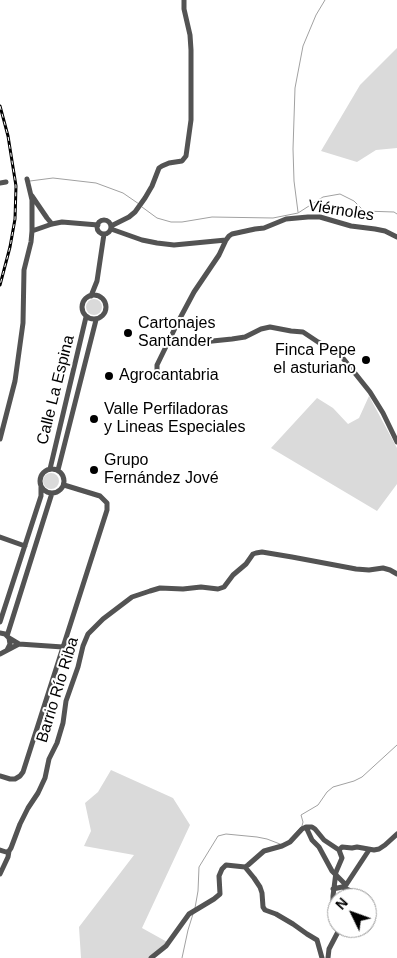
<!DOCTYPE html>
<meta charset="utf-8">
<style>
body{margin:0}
#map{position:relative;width:397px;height:958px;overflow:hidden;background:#fff;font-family:Helvetica,sans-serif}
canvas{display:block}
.north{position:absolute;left:327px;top:888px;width:50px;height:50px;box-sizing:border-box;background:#fff;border:1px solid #999;border-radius:50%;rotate:312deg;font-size:14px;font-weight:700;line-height:20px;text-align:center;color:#000}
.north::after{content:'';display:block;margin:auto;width:18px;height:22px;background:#000;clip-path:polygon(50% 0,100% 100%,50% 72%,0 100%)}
</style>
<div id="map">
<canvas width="397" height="958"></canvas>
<div class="north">N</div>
</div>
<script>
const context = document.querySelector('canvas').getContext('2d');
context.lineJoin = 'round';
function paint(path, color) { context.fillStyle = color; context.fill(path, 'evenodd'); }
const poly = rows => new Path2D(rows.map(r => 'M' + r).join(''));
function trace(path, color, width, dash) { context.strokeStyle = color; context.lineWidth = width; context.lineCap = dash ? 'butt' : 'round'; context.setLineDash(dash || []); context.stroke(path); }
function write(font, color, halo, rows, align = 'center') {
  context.font = font + ' Helvetica,sans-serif'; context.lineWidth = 4; context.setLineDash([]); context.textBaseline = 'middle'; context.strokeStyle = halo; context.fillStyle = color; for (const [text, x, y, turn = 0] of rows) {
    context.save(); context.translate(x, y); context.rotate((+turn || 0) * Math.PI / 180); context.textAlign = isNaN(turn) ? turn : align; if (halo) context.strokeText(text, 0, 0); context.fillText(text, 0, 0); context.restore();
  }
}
paint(poly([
 [397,48,397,148,376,150,357,162,321,151,360,85],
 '86 307a8 8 0 1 1 16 0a8 8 0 1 1-16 0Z',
 [369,396,397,448,397,484,377,511,271,448,317,398,333,408,348,424,359,418],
 '43 481a8 8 0 1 1 16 0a8 8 0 1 1-16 0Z',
 [111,770,173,798,190,825,142,928,169,943,148,958,81,958,79,927,134,855,84,846,91,831,85,803,98,792]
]), '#dadada');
trace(poly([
 [30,181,53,178,96,183,123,193,139,204],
 [142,207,157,218,171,222,182,222,212,217,273,218,298,213,323,197,340,194,354,201,364,211,394,212,397,214],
 [298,212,294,181,293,149,295,88,303,46,316,15,325,0],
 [288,841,302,826,303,822,301,815,318,805,327,792,333,787,354,781,362,777,397,745],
 [195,908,198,891,199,867,218,836,226,834,257,837,267,839,280,844],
 [182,958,188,930,193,914]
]), '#a1a1a1', 1);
trace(poly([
 [0,183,6,182],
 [32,196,47,218,52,224],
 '97 227a7 7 0 1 1 14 0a7 7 0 1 1-14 0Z',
 [111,226,129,217,135,212,145,198,152,186,159,168,162,166,169,163,182,161,186,156,191,120,191,50,190,35,184,9,184,0],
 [111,229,142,240,157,243,174,245,226,240],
 [32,231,52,224,62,222,98,225],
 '82 307a12 12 0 1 1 24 0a12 12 0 1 1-24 0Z',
 [91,296,97,281,104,234],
 [169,341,183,344,232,339,245,337,261,329,270,327,291,331,303,332,318,342,334,350,342,357,370,392,383,413,397,442],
 [157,375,157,365,178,322,194,292,219,255,226,240,229,236,232,234,255,229,264,228,286,219,308,217,320,217,351,226,375,229,385,231,397,237],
 [0,439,15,381,23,323,24,270,31,242,32,231,32,200,27,179],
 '40 481a12 12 0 1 1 24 0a12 12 0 1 1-24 0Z',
 [50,469,86,317],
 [58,470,96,320],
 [0,537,25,546],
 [0,622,41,496,41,487],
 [0,633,5,634,9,638,10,644,7,650],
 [7,636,52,493],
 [9,638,19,644,63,647],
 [0,654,19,644],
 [0,776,10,779,15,779,20,776,23,772,107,510,107,503,100,496,64,485],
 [306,827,312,840,319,847,332,871,346,885],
 [0,850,6,852,9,851,11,848,20,824,28,808,38,793,45,778,49,759,57,743,63,723,66,701,78,667,83,646,88,634,103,619,132,597,150,591,160,588,183,589,201,587,218,589,224,587,233,575,246,564,253,554,256,553,262,552,292,557,356,569,369,570,383,568,390,570,397,574],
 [339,850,342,847,352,848,357,847,374,850,379,849,385,845,397,834],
 [245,867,254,878,260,887,262,893,263,907,265,910,276,914,293,924,307,934,317,940,322,958],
 [0,874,8,857,9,851],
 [342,887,351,891,356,892],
 [333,889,342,887,346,885,369,850],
 [151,958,166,946,189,914,214,899,220,894,219,876,222,869,226,865,245,867,248,865,264,851,282,846,290,842,302,829,306,827,312,827,315,829,324,840,339,850,342,858,336,872,333,896,333,900,337,907],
 [328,958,329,949,340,928]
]), '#535353', 5);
const rail = poly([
 [0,106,8,136,16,186,15,219,10,247,0,285]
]);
trace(rail, '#000', 3);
trace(rail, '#fff', 1, [4]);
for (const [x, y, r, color] of [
 [128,333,5,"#000"],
 [366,360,5,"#000"],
 [109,376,5,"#000"],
 [94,419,5,"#000"],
 [94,470,5,"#000"]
]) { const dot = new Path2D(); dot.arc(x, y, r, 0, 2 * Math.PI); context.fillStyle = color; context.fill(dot); trace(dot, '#fff', 2); }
write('16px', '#000', '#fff', [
 ["Viérnoles",341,211,9],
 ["Calle La Espina",56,390,-76],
 ["Barrio Río Riba",58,690,-73]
]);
write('16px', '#000', '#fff', [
 ["Cartonajes",138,324],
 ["Santander",138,342],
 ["Finca Pepe",356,351,"right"],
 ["el asturiano",356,369,"right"],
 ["Agrocantabria",119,376],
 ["Valle Perfiladoras",104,410],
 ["y Lineas Especiales",104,428],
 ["Grupo",104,461],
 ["Fernández Jové",104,479]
], 'left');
</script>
